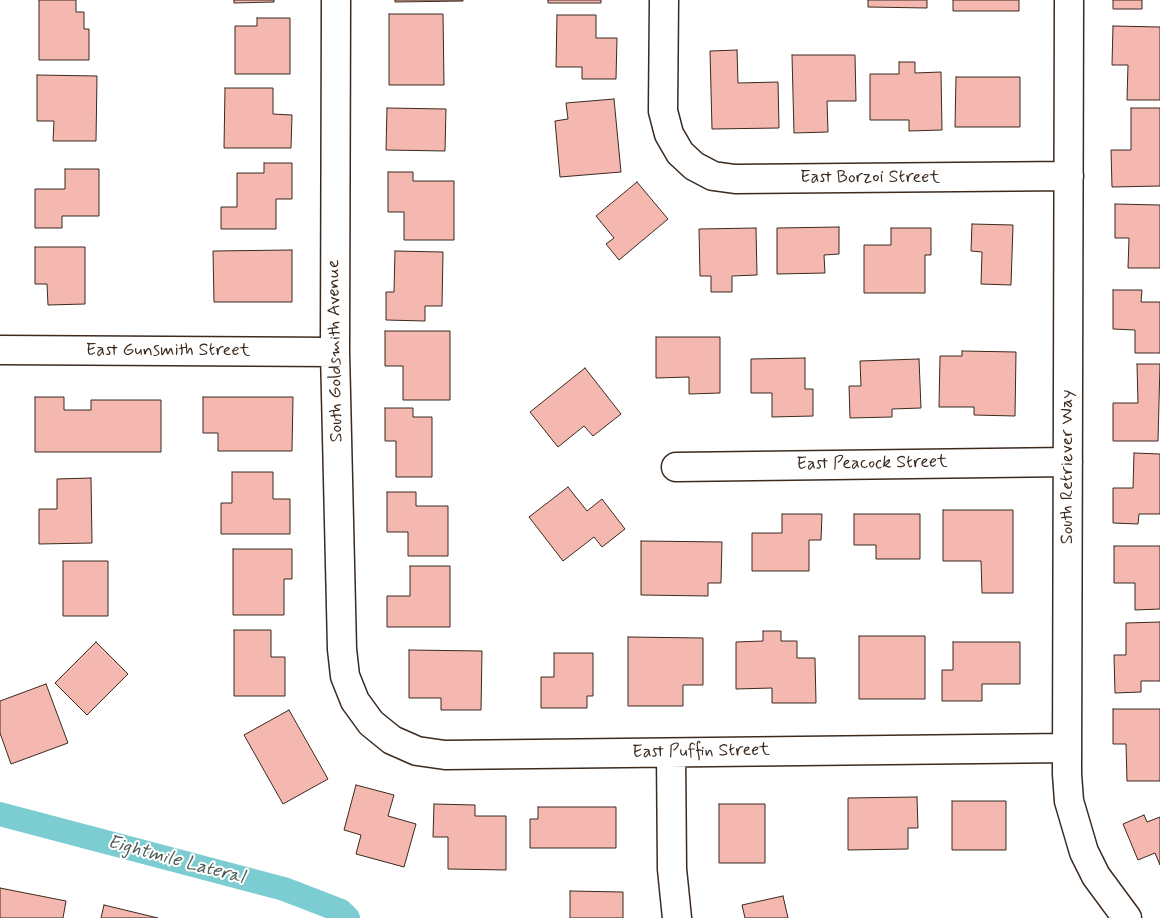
<!DOCTYPE html>
<style>
body{margin:0}
canvas{display:block;background:#fff}
</style>
<canvas width="1160" height="918"></canvas>
<script>
const context = document.querySelector('canvas').getContext('2d');
context.lineJoin = 'round';
const poly = rows => new Path2D(rows.map(r => 'M' + r).join(''));
function trace(path, color, width, dash) { context.strokeStyle = color; context.lineWidth = width; context.lineCap = dash ? 'butt' : 'round'; context.setLineDash(dash || []); context.stroke(path); }
function paint(path, color) { context.fillStyle = color; context.fill(path, 'evenodd'); }
function write(font, color, halo, rows, align = 'center') {
  context.font = font + ' Mynerve,sans-serif'; context.lineWidth = 4; context.setLineDash([]); context.textBaseline = 'middle'; context.strokeStyle = halo; context.fillStyle = color; for (const [text, x, y, turn = 0] of rows) {
    context.save(); context.translate(x, y); context.rotate((+turn || 0) * Math.PI / 180); context.textAlign = isNaN(turn) ? turn : align; if (halo) context.strokeText(text, 0, 0); context.fillText(text, 0, 0); context.restore();
  }
}
trace(poly([
 [0,814,284,889,341,911,348,918]
]), '#7ccdd2', 24);
const building = poly([
 [39,0,76,0,76,12,84,12,84,29,89,29,89,60,39,60,39,0],
 [234,0,274,0,274,2,234,3,234,0],
 [395,0,463,0,463,1,395,2,395,0],
 [548,0,601,0,601,3,548,3,548,0],
 [868,0,927,0,927,8,868,7,868,0],
 [953,0,1019,0,1019,11,953,11,953,0],
 [1113,0,1142,0,1142,9,1113,9,1113,0],
 [389,14,443,14,444,85,389,85,389,14],
 [557,15,596,15,596,38,617,38,616,79,582,79,582,67,556,67,557,15],
 [257,18,290,18,290,74,235,74,235,26,257,26,257,18],
 [1113,26,1160,27,1160,100,1127,100,1128,65,1112,65,1113,26],
 [737,50,738,83,778,82,779,128,712,129,710,51,737,50],
 [792,55,855,55,856,101,827,101,828,132,794,133,792,55],
 [899,62,915,62,915,73,941,72,942,130,909,131,909,120,870,120,870,74,899,74,899,62],
 [37,75,97,76,96,141,53,141,54,121,37,121,37,75],
 [956,77,1020,77,1020,127,955,127,956,77],
 [225,88,273,88,273,114,292,115,291,148,224,148,225,88],
 [614,99,621,172,560,177,555,121,568,119,566,103,614,99],
 [387,108,446,109,445,151,386,150,387,108],
 [1131,108,1160,108,1160,186,1112,187,1111,150,1131,150,1131,108],
 [264,163,292,163,292,199,276,199,276,229,221,229,221,207,237,207,237,173,264,173,264,163],
 [65,169,99,169,99,216,62,216,62,228,35,228,35,189,65,189,65,169],
 [388,172,413,172,413,181,454,181,454,240,404,240,404,212,388,212,388,172],
 [637,182,668,219,619,260,606,244,614,238,596,216,637,182],
 [1115,204,1160,205,1160,268,1128,268,1129,238,1115,238,1115,204],
 [972,224,1013,225,1011,285,981,284,982,252,971,251,972,224],
 [839,227,839,254,824,255,825,273,777,274,777,228,839,227],
 [756,228,757,275,732,276,732,292,711,292,711,276,700,276,699,229,756,228],
 [891,228,931,228,931,255,925,255,925,293,864,293,864,245,891,245,891,228],
 [35,247,85,247,85,304,48,305,47,284,35,284,35,247],
 [292,250,292,302,214,302,213,251,292,250],
 [395,251,443,252,442,306,425,306,425,321,386,320,386,292,394,292,395,251],
 [1113,290,1142,290,1141,302,1160,302,1160,353,1135,353,1135,330,1113,329,1113,290],
 [385,331,450,331,450,400,403,400,403,366,385,366,385,331],
 [656,337,720,337,720,393,689,394,689,377,656,378,656,337],
 [962,351,1016,352,1015,416,974,415,974,407,939,407,940,356,962,356,962,351],
 [805,358,805,389,813,389,813,416,772,417,772,393,751,393,751,359,805,358],
 [919,359,921,408,892,409,892,417,850,418,849,386,861,386,860,361,919,359],
 [1137,364,1160,364,1158,441,1113,441,1113,403,1138,403,1137,364],
 [585,368,621,414,593,436,584,426,558,447,530,412,585,368],
 [35,397,64,397,64,410,91,410,91,400,161,400,161,452,35,452,35,397],
 [203,397,293,397,292,451,218,451,218,433,203,433,203,397],
 [385,408,413,408,413,417,432,417,432,477,396,477,396,441,385,441,385,408],
 [1134,453,1160,454,1160,514,1139,514,1138,524,1113,523,1113,488,1133,488,1134,453],
 [232,472,273,472,273,499,290,499,290,534,221,534,221,503,232,503,232,472],
 [91,478,92,543,39,544,39,509,57,509,57,479,91,478],
 [568,487,587,511,602,499,625,529,602,547,594,537,563,561,529,517,568,487],
 [387,492,416,492,416,506,448,506,448,556,408,556,408,532,387,532,387,492],
 [943,510,1013,510,1013,593,982,593,981,561,943,561,943,510],
 [782,514,822,514,821,540,809,540,809,571,752,571,752,533,782,533,782,514],
 [854,514,920,514,920,559,876,559,876,545,854,545,854,514],
 [641,541,722,542,721,583,708,583,708,596,641,595,641,541],
 [1114,546,1160,546,1160,609,1135,610,1135,583,1114,583,1114,546],
 [233,549,292,549,292,579,284,579,284,615,233,615,233,549],
 [63,561,108,561,108,616,63,616,63,561],
 [410,566,450,566,450,627,387,627,387,596,410,596,410,566],
 [1160,622,1160,681,1141,681,1141,692,1115,693,1114,655,1126,655,1126,623,1160,622],
 [234,630,271,630,271,657,285,657,285,696,234,696,234,630],
 [763,631,781,631,781,641,797,641,797,658,815,658,816,703,772,703,772,688,736,689,736,642,763,641,763,631],
 [859,636,925,636,925,699,859,699,859,636],
 [628,637,703,638,703,685,683,685,683,706,628,706,628,637],
 [96,642,128,674,87,715,55,683,96,642],
 [953,642,1020,642,1020,684,982,684,982,701,942,701,942,670,953,670,953,642],
 [409,650,482,651,481,710,441,710,441,698,409,698,409,650],
 [554,653,593,653,593,696,587,696,587,708,541,708,541,677,554,677,554,653],
 [46,684,68,743,11,764,0,733,0,701,46,684],
 [1113,709,1160,709,1160,781,1127,781,1126,744,1113,744,1113,709],
 [289,710,328,779,283,804,244,735,289,710],
 [356,785,394,795,388,816,416,824,404,867,356,854,361,835,344,830,356,785],
 [917,797,918,828,908,828,908,849,848,850,848,798,917,797],
 [952,801,1006,801,1006,850,952,850,952,801],
 [434,804,475,805,475,816,506,816,506,870,448,869,448,837,433,837,434,804],
 [719,804,765,804,765,863,719,863,719,804],
 [538,807,616,807,616,848,530,848,530,819,538,819,538,807],
 [1144,815,1147,822,1160,817,1160,865,1155,853,1138,860,1123,824,1144,815],
 [0,888,66,901,63,918,0,918,0,888],
 [570,891,623,892,623,918,570,918,570,891],
 [783,896,788,918,745,918,742,905,783,896],
 [104,905,158,918,101,918,104,905]
]);
paint(building, '#f4b8b0');
trace(building, '#3b2a1e', 1);
const minor = poly([
 [336,0,335,352,342,649,345,676,355,701,371,723,392,740,417,751,445,755,1067,748],
 [664,0,663,111,669,134,680,153,694,166,713,176,735,179,1069,176],
 [1069,0,1067,774,1069,801,1084,852,1096,876,1127,918],
 [0,350,335,352],
 [676,467,1068,462],
 [671,753,672,869,677,918]
]);
trace(minor, '#3b2a1e', 31);
trace(minor, '#fff', 28);
write('18px', '#3b2a1e', '#fff', [
 ["East Borzoi Street",870,178],
 ["East Gunsmith Street",168,351],
 ["South Goldsmith Avenue",336,351,-91],
 ["East Peacock Street",872,464,-1],
 ["South Retriever Way",1068,467,-90],
 ["East Puffin Street",701,752,-1]
]);
write('italic 19px', '#4e5b54', '#fff', [
 ["Eightmile Lateral",176,861,15]
]);
</script>
